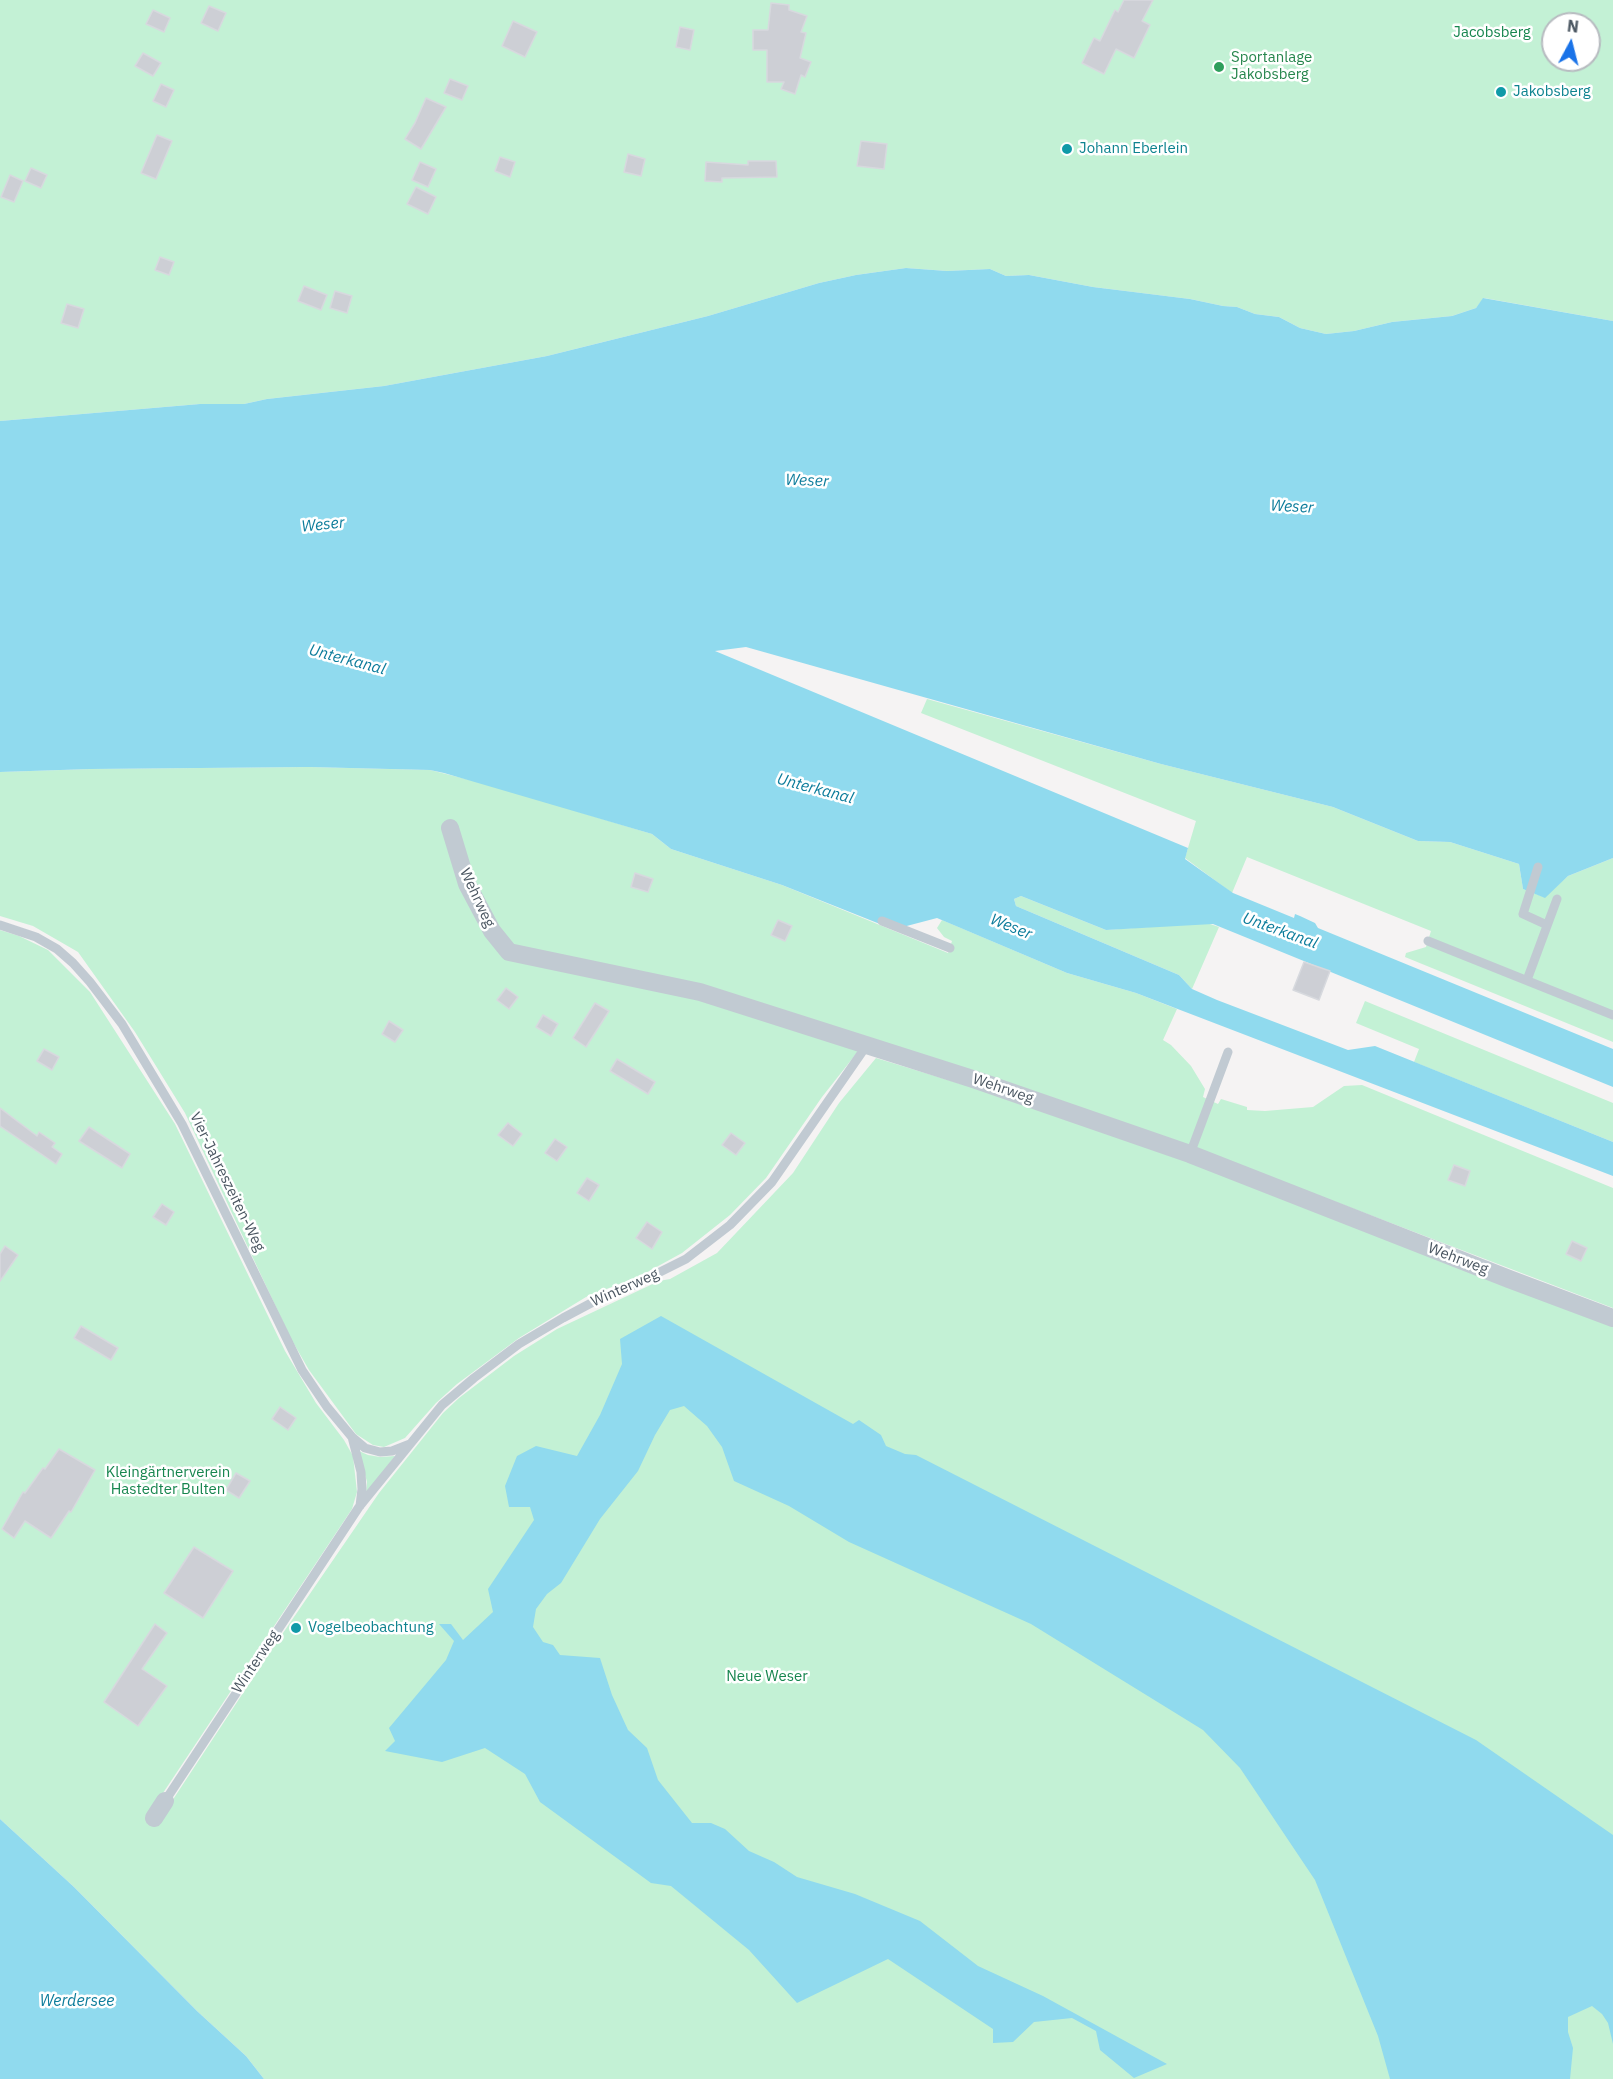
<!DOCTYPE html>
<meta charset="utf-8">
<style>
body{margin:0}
#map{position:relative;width:1613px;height:2079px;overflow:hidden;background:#f5f3f3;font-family:"IBM Plex Sans",sans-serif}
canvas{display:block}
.north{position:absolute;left:1541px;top:12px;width:60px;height:60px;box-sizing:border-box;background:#fff;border:2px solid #b7bbc0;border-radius:50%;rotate:7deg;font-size:16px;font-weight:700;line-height:24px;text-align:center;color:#4a5661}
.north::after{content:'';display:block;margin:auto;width:21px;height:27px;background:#1a73e8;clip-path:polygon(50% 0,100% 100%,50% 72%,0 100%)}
</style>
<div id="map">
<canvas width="1613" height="2079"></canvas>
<div class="north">N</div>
</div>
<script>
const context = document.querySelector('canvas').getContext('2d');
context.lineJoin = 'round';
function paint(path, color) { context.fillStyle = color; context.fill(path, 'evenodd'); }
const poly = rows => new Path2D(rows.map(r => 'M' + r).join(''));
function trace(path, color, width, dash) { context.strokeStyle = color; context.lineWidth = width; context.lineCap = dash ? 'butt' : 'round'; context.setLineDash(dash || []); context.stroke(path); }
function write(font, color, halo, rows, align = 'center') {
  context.font = font + ' "IBM Plex Sans",sans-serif'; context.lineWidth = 5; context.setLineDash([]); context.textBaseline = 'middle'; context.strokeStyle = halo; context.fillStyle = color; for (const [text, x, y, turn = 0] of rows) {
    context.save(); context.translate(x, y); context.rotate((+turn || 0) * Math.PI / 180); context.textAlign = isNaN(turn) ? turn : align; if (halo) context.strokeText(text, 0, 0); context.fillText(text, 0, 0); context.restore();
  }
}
paint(poly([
 [0,0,1613,0,1613,321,1484,298,1476,308,1452,316,1392,322,1354,331,1326,334,1300,328,1279,317,1255,314,1237,307,1223,306,1190,299,1093,287,1029,275,1006,276,990,269,947,271,906,268,856,275,819,283,708,316,547,356,384,386,267,399,244,404,200,404,0,421],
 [1553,24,1589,24,1589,60,1553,60],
 [927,699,1161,764,1333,807,1418,841,1450,842,1519,864,1523,889,1544,897,1568,876,1613,858,1613,1042,1405,957,1406,953,1426,947,1431,931,1247,857,1232,893,1185,858,1196,821,921,713],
 [309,767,430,770,486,784,652,834,671,849,782,885,948,953,952,941,944,937,937,928,942,920,1067,973,1136,993,1177,1009,1163,1040,1171,1045,1191,1066,1205,1089,1203,1097,1218,1104,1221,1099,1247,1107,1247,1110,1265,1111,1313,1107,1344,1086,1362,1085,1613,1188,1613,1308,1302,1189,867,1040,822,1097,766,1178,730,1215,682,1253,640,1276,586,1297,519,1338,457,1384,436,1403,405,1438,384,1447,373,1445,356,1434,309,1370,290,1337,185,1113,135,1032,78,952,33,926,0,916,0,772,91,769],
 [1021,896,1106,930,1207,923,1219,927,1192,989,1179,975,1016,906,1014,899],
 [0,930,19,936,48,950,90,992,175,1124,285,1351,316,1403,344,1440,353,1456,357,1492,352,1509,163,1793,172,1801,270,1652,379,1493,443,1413,459,1398,514,1356,557,1329,659,1281,670,1279,717,1253,793,1173,839,1103,876,1058,1007,1098,1187,1161,1613,1326,1613,2079,264,2079,246,2056,197,2011,74,1887,0,1819],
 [1365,1001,1613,1103,1613,1142,1414,1062,1419,1049,1356,1023],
 [359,1451,368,1455,380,1457,395,1456,366,1494,367,1482]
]), '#c3f1d5');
paint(poly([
 [906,268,947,271,990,269,1006,276,1029,275,1093,287,1190,299,1223,306,1237,307,1255,314,1279,317,1300,328,1326,334,1354,331,1392,322,1452,316,1476,308,1483,298,1613,321,1613,858,1568,876,1545,898,1523,889,1519,864,1450,842,1418,841,1333,807,1161,764,746,647,715,651,1188,848,1185,859,1233,893,1294,918,1295,914,1300,916,1315,923,1318,928,1613,1049,1613,1087,1213,924,1106,930,1021,896,1014,899,1016,906,1179,975,1192,989,1217,1000,1348,1050,1375,1046,1613,1142,1613,1176,1136,993,1067,973,937,918,899,928,890,928,782,885,671,849,652,834,444,773,430,770,309,767,91,769,0,772,0,421,200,404,244,404,267,399,384,386,547,356,708,316,819,283,856,275],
 [661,1316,853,1424,859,1420,881,1435,886,1446,905,1454,916,1455,1476,1740,1613,1835,1613,2044,1608,2023,1602,2014,1592,2006,1568,2017,1568,2032,1573,2048,1570,2079,1390,2079,1378,2036,1315,1880,1240,1768,1203,1730,1031,1624,849,1542,789,1506,734,1481,722,1447,707,1426,684,1406,670,1410,655,1435,638,1471,600,1519,561,1583,547,1594,536,1609,533,1627,543,1642,553,1645,560,1655,600,1658,612,1695,628,1730,647,1748,658,1780,692,1823,711,1823,725,1829,749,1851,774,1862,797,1877,855,1894,920,1921,978,1966,1043,1996,1167,2064,1134,2078,1100,2050,1096,2031,1072,2018,1034,2022,1013,2042,993,2043,993,2029,888,1959,797,2003,749,1950,671,1886,651,1883,540,1802,525,1774,485,1748,442,1762,385,1751,395,1741,389,1728,446,1660,454,1641,439,1624,451,1624,463,1640,493,1612,488,1589,534,1520,530,1507,509,1507,505,1486,517,1456,536,1446,577,1456,600,1415,622,1364,620,1339],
 [0,1819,74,1887,197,2011,246,2056,264,2079,0,2079]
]), '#90daee');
const building = poly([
 [1124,0,1153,0,1142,21,1150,25,1134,58,1116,49,1104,74,1082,63,1094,38,1100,41,1115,10,1118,12,1124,0],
 [771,3,789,5,789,10,807,16,801,32,806,33,800,58,811,62,805,77,801,75,795,94,781,89,784,82,767,82,767,50,753,50,753,30,768,30,771,3],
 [209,6,226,13,218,31,201,23,209,6],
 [153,10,170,18,164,32,146,24,153,10],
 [513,21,537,32,525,57,502,46,513,21],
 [680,27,694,30,690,50,676,47,680,27],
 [143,53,161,63,153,76,135,66,143,53],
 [450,79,468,86,462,100,444,93,450,79],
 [161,84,174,90,166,107,153,101,161,84],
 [426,98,446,107,421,149,405,139,415,123,426,98],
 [157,135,172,141,156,179,141,173,157,135],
 [861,141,887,144,884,169,857,166,861,141],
 [628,154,645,159,641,176,624,172,628,154],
 [500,157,515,162,510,177,495,171,500,157],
 [748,161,776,161,777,177,722,178,722,182,705,181,706,162,748,165,748,161],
 [420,162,436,169,428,187,412,180,420,162],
 [31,168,47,175,41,188,25,181,31,168],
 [10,175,23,181,14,202,1,197,10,175],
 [416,187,436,197,428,214,407,204,416,187],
 [160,257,174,262,169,275,155,270,160,257],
 [304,286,327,295,321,310,298,301,304,286],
 [335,291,352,296,347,313,330,308,335,291],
 [67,304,84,309,78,328,61,323,67,304],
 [635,873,653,879,648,892,631,887,635,873],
 [778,920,792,926,785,941,771,935,778,920],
 [1304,962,1330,971,1319,1000,1293,990,1304,962],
 [506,988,518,997,509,1009,497,1000,506,988],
 [595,1003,609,1011,586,1047,573,1038,595,1003],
 [543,1015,558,1024,551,1036,536,1027,543,1015],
 [389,1021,403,1030,395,1042,382,1034,389,1021],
 [44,1049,59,1057,52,1070,37,1061,44,1049],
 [617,1059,655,1082,648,1094,610,1071,617,1059],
 [0,1108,37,1136,39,1132,55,1143,52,1147,62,1154,56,1164,0,1126,0,1108],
 [508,1123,522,1134,513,1146,498,1135,508,1123],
 [89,1127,130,1154,122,1168,79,1141,89,1127],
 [731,1133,745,1143,736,1155,722,1145,731,1133],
 [555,1139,567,1147,557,1161,545,1153,555,1139],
 [1454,1165,1470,1171,1465,1186,1448,1180,1454,1165],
 [587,1178,599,1185,589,1201,577,1193,587,1178],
 [162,1204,174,1212,166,1225,153,1217,162,1204],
 [647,1222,662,1232,652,1249,636,1238,647,1222],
 [1572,1241,1587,1248,1581,1261,1566,1254,1572,1241],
 [5,1246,18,1255,0,1281,0,1254,5,1246],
 [81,1326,118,1348,111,1360,74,1338,81,1326],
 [280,1407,296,1418,288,1430,272,1419,280,1407],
 [59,1449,95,1470,71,1512,69,1511,51,1538,25,1521,14,1538,2,1529,23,1492,25,1493,43,1468,45,1469,59,1449],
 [236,1473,250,1481,239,1498,226,1490,236,1473],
 [194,1547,233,1571,203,1618,164,1593,194,1547],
 [155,1624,167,1633,142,1669,167,1686,138,1726,104,1702,155,1624]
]);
paint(building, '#cdcfd5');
trace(building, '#d7d9de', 1.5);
trace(poly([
 [1538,867,1523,914,1547,925],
 [882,921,950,948],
 [0,925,36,937,57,949,73,963,90,982,122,1024,182,1124,302,1370,327,1407,352,1437,365,1448,380,1452,392,1451,410,1444],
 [1428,941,1613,1015],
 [1527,980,1557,899],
 [1190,1154,1228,1052],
 [352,1437,361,1472,362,1489,360,1506],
 [165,1801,359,1507,442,1405,474,1378,519,1344,563,1318,595,1301,628,1288,686,1259,730,1225,772,1182,867,1045]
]), '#c1cad2', 9);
trace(poly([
 [450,828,467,884,492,931,509,952,700,992,976,1080,1190,1154,1509,1279,1613,1318],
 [154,1818,165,1801]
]), '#c1cad2', 18);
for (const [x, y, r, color] of [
 [1219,67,6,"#2e9e5b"],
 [1501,92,6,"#0f9aa8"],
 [1067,149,6,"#0f9aa8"],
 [296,1628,6,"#0f9aa8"]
]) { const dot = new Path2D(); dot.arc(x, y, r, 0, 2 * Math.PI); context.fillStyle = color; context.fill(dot); trace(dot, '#fff', 2); }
write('15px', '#17864f', '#fff', [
 ["Jacobsberg",1492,33],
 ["Kleingärtnerverein",168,1473],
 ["Hastedter Bulten",168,1490],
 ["Neue Weser",767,1677]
]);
write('15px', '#27864d', '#fff', [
 ["Sportanlage",1231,58],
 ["Jakobsberg",1231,75]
], 'left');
write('15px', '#0d838f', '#fff', [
 ["Jakobsberg",1513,92],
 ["Johann Eberlein",1079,149],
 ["Vogelbeobachtung",308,1628]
], 'left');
write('15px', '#4a5661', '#fff', [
 ["Wehrweg",477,898,65],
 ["Wehrweg",1003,1089,19],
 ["Vier-Jahreszeiten-Weg",227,1182,64],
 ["Wehrweg",1458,1259,21],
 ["Winterweg",625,1288,-24],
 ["Winterweg",256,1662,-56]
]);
write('italic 16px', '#0c7c9b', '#fff', [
 ["Weser",807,481,2],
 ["Weser",1292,507,3],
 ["Weser",323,525,-6],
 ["Unterkanal",347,660,15],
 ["Unterkanal",815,789,15],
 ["Weser",1011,927,22],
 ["Unterkanal",1280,931,20],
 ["Werdersee",77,2001]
]);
</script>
